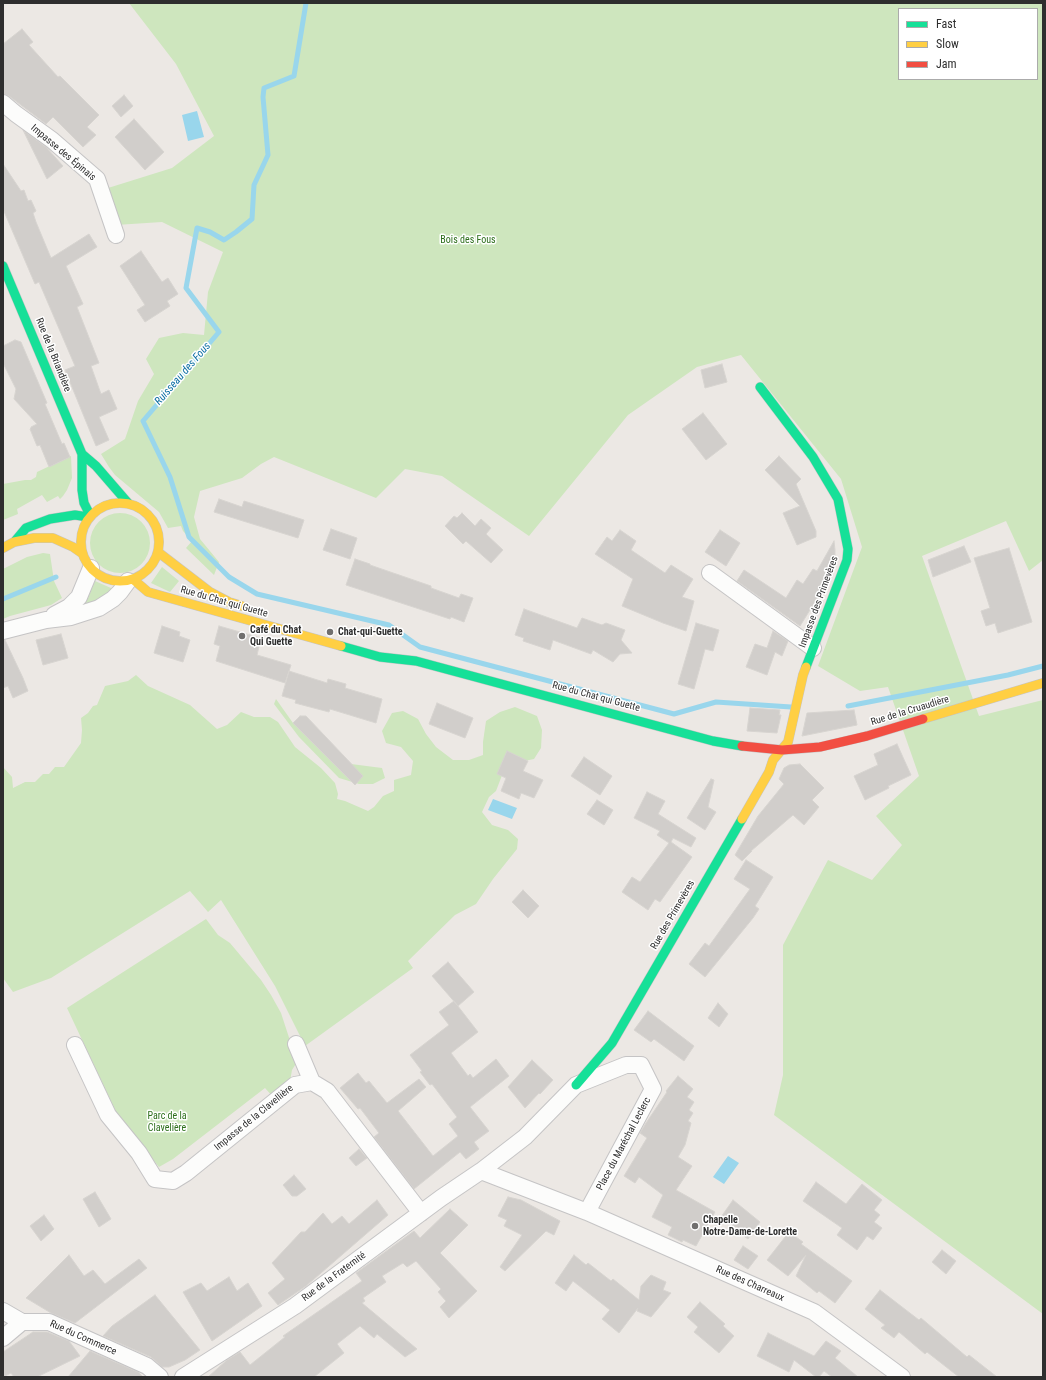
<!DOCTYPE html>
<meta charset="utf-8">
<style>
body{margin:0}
#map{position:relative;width:1046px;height:1380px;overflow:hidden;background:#ece8e4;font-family:"Roboto Condensed",sans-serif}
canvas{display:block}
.frame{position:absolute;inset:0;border:4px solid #2e2e2e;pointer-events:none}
.legend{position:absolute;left:898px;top:8px;width:140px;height:72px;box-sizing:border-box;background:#fff;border:1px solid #ababab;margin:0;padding:5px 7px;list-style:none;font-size:12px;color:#2e2e2e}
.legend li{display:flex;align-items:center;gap:8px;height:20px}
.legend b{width:20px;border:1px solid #ababab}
</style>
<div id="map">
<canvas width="1046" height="1380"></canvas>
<div class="frame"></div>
<ul class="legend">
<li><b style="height:5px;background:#16e098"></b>Fast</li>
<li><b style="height:5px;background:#ffcf43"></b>Slow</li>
<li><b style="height:5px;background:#f24e42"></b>Jam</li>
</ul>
</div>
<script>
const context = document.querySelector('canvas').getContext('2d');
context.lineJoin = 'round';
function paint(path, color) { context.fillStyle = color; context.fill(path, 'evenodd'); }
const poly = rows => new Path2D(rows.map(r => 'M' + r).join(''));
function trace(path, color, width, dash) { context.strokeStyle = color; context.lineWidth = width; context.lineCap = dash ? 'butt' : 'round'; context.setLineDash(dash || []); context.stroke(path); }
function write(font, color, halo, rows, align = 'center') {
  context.font = font + ' "Roboto Condensed",sans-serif'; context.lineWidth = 3; context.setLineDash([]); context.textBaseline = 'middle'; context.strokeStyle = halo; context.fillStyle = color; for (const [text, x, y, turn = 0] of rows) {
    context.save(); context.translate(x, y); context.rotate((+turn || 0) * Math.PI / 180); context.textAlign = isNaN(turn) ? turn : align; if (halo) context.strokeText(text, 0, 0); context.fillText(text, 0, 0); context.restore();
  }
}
paint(poly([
 [129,3,1043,3,1043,560,1029,571,1006,521,922,556,979,716,1043,700,1043,1314,774,1115,783,1075,783,945,828,860,872,880,902,845,876,816,919,776,888,687,860,691,818,666,862,547,841,479,741,355,697,367,628,415,529,536,442,476,405,469,376,498,274,457,261,464,242,478,200,491,194,517,200,539,219,562,214,575,186,548,192,541,183,531,181,526,168,528,159,512,115,475,109,467,101,454,125,439,138,401,154,374,146,359,159,338,183,333,204,335,208,292,223,252,162,222,116,225,108,188,172,168,214,136,176,64],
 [899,9,1037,9,1037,79,899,79],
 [71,456,72,478,67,490,63,496,60,499,58,496,47,502,42,495,17,509,18,514,3,520,3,484,25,480,31,480,36,477,37,472],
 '90 543a30 30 0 1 1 60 0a30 30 0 1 1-60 0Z',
 [43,553,50,554,54,581,62,598,51,605,10,616,3,619,3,569,27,557],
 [162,567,179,581,170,592,151,583],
 [95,581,111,588,111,590,99,603,83,605,88,598],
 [136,675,148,686,190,705,217,729,227,725,241,712,254,717,270,717,278,722,295,747,321,768,335,783,338,794,337,799,345,801,368,811,374,807,383,796,394,791,394,780,411,775,413,761,401,747,386,743,382,731,392,713,403,711,418,719,426,734,436,747,453,760,469,760,483,755,483,742,486,721,500,712,515,707,537,716,542,730,541,748,534,759,510,764,504,770,496,791,489,797,482,812,492,825,508,830,518,839,517,849,493,879,476,904,455,915,408,961,413,968,305,1046,275,986,221,900,208,912,190,891,51,978,13,992,3,978,3,767,12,777,13,788,25,782,35,782,43,774,49,774,55,767,64,767,81,743,82,730,81,718,88,713,93,706,97,705,105,686,128,681],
 [276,699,293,723,343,773,351,764,382,768,385,778,373,784,359,784,339,778,299,737,274,704],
 [206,919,218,935,230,943,261,980,271,995,281,1013,297,1062,292,1070,290,1081,273,1097,265,1088,173,1159,159,1167,118,1116,67,1008]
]), '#cee6be');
paint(poly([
 [197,111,204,137,188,141,182,115],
 [493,799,517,808,512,819,488,810],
 [728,1156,739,1163,724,1184,713,1177]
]), '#99d6ec');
trace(poly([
 [306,3,294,76,264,88,263,97,268,155,254,185,252,219,236,232,224,240,210,232,197,228,186,288,219,332,143,421,170,477,189,537,229,577,257,594,389,625,420,647,674,714,716,702,791,707],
 [3,599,56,577],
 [848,706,1008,675,1043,666]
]), '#99d6ec', 5);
const building = poly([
 [22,29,33,42,29,45,58,77,60,76,99,115,87,127,96,135,83,147,53,117,46,124,9,96,4,94,3,44,22,29],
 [124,95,133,106,121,117,112,106,124,95],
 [134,119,164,152,145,170,115,137,134,119],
 [23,130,46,147,63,166,47,179,23,130],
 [3,164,21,191,24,190,28,201,31,200,36,211,33,213,36,222,51,258,89,234,97,247,66,266,83,304,77,307,99,363,91,366,101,394,109,390,117,409,99,417,109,440,96,446,65,370,75,366,39,282,35,284,3,209,3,164],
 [141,251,162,282,168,278,178,294,167,301,170,306,145,322,137,310,145,305,120,266,141,251],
 [15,340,21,342,47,403,45,404,62,444,64,443,70,457,49,467,40,445,37,446,30,429,31,428,31,427,37,424,14,399,16,389,3,363,3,346,15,340],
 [722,364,727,382,705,388,701,370,722,364],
 [703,413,727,444,706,460,682,429,703,413],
 [779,456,801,479,796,484,816,531,816,537,797,545,783,513,800,506,765,470,779,456],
 [219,499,242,507,244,501,304,520,298,538,214,512,219,499],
 [462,513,475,526,481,519,491,528,486,534,503,550,491,563,466,541,463,544,445,526,454,516,457,518,462,513],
 [331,529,357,538,350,559,323,550,331,529],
 [620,530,636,541,631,550,665,573,671,565,693,579,682,597,694,601,686,631,663,623,622,606,633,579,595,554,607,537,612,541,620,530],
 [720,530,740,543,726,566,705,552,720,530],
 [834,541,835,550,835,557,823,589,800,626,737,581,744,570,786,598,797,580,803,584,813,569,817,571,834,541],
 [964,546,971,562,933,577,928,560,964,546],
 [1009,548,1032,622,998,633,995,623,986,626,981,611,990,608,974,558,1009,548],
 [355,559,370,564,370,565,431,586,431,588,459,598,461,594,473,598,464,622,451,617,450,619,346,585,355,559],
 [524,609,577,628,582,618,602,625,606,623,625,630,621,640,632,653,620,654,613,662,593,650,591,654,553,640,550,650,523,641,524,638,515,635,524,609],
 [696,623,719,630,713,651,705,649,694,689,678,684,696,623],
 [162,626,180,632,179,636,190,640,183,662,154,653,162,626],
 [219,626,261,638,257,655,291,665,285,683,216,661,220,646,214,644,219,626],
 [773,631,788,641,782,656,775,652,767,675,746,667,755,644,767,648,773,631],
 [61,634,68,658,43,665,36,640,61,634],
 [3,640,5,640,23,678,28,691,13,698,8,686,3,688,3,640],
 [289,671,327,683,328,679,346,684,345,688,382,699,376,723,330,709,329,712,295,703,296,700,282,696,289,671],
 [437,703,473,718,465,738,429,724,437,703],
 [750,708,780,710,779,715,781,715,777,733,747,731,750,708],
 [854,710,857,725,802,736,807,713,854,710],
 [300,716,306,716,363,776,355,785,293,723,300,716],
 [897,744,911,775,888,786,889,788,865,800,854,776,878,765,874,754,897,744],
 [507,751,528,761,523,771,543,780,534,798,521,793,519,799,501,791,506,778,497,774,507,751],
 [584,757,612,776,600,795,571,776,584,757],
 [800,764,824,788,812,800,819,807,804,825,793,815,751,851,752,851,742,861,735,855,758,816,784,784,779,779,784,768,789,765,800,764],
 [711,779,714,780,708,807,716,812,705,830,687,818,711,779],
 [647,792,665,801,658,814,696,838,691,847,673,838,671,842,692,857,660,902,655,899,648,910,622,892,632,877,640,882,669,843,657,835,660,831,634,818,647,792],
 [597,800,613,810,604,825,587,814,597,800],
 [746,860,773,877,755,906,759,909,753,918,705,977,689,964,705,943,709,946,750,889,734,879,746,860],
 [523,890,539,906,528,918,512,902,523,890],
 [448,962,474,992,458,1006,432,976,448,962],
 [454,1001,478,1032,451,1053,468,1076,470,1074,473,1078,496,1059,509,1076,470,1107,489,1131,474,1142,479,1149,466,1159,460,1152,414,1189,374,1137,379,1133,360,1108,358,1109,340,1088,358,1073,366,1083,369,1081,387,1103,419,1079,426,1087,398,1111,433,1156,458,1136,449,1124,457,1117,432,1084,430,1085,420,1072,422,1071,410,1055,449,1025,439,1012,454,1001],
 [718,1003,728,1014,719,1027,708,1018,718,1003],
 [648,1011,694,1046,684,1061,654,1039,651,1042,634,1030,648,1011],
 [532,1060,553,1080,540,1094,539,1093,525,1108,508,1087,532,1060],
 [678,1076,693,1089,687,1097,694,1102,689,1110,693,1113,688,1121,691,1123,685,1145,678,1157,692,1166,676,1190,715,1212,696,1246,683,1240,682,1242,668,1235,672,1227,652,1217,663,1195,639,1177,635,1183,624,1176,647,1138,640,1133,646,1123,667,1092,666,1091,678,1076],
 [359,1149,367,1158,356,1166,349,1158,359,1149],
 [294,1175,306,1189,297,1196,292,1196,283,1185,294,1175],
 [816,1182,846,1204,862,1184,882,1200,874,1210,880,1215,874,1222,882,1228,873,1240,867,1236,857,1250,837,1235,842,1228,803,1201,816,1182],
 [95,1192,111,1219,99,1227,83,1199,95,1192],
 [508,1197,521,1200,560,1221,554,1235,546,1231,505,1271,500,1267,522,1235,504,1226,507,1220,498,1216,508,1197],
 [377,1200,388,1215,306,1286,278,1305,268,1293,285,1279,272,1263,301,1232,305,1232,323,1213,332,1224,342,1216,349,1224,377,1200],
 [733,1200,760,1222,748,1239,737,1231,738,1229,721,1217,733,1200],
 [450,1209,468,1225,440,1253,477,1291,449,1318,440,1307,446,1301,438,1292,441,1289,416,1261,407,1267,403,1263,382,1276,386,1282,363,1298,365,1301,362,1303,417,1349,405,1357,377,1334,374,1338,360,1326,337,1344,344,1353,314,1377,208,1377,227,1360,240,1352,250,1365,285,1337,283,1336,362,1281,356,1273,414,1231,420,1238,450,1209],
 [44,1215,54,1229,41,1241,30,1226,44,1215],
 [789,1232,803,1242,801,1244,852,1281,835,1303,819,1291,817,1293,796,1276,806,1255,788,1276,767,1260,789,1232],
 [743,1246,758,1256,748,1269,734,1260,743,1246],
 [942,1250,956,1261,946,1274,932,1262,942,1250],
 [69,1255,84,1276,93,1270,105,1284,139,1259,147,1268,75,1323,51,1313,26,1298,69,1255],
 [574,1255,586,1265,588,1263,611,1281,613,1279,639,1300,641,1286,651,1275,666,1282,663,1290,671,1293,651,1317,637,1311,638,1308,619,1333,602,1319,610,1310,573,1281,566,1291,555,1283,574,1255],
 [229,1277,237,1291,248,1283,262,1306,212,1341,183,1292,201,1283,207,1291,229,1277],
 [880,1290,919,1320,921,1318,967,1357,969,1355,997,1377,959,1377,927,1352,925,1354,899,1332,894,1338,881,1328,885,1325,865,1309,880,1290],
 [155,1295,200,1350,185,1360,169,1367,162,1367,151,1357,103,1336,112,1326,155,1295],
 [700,1302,725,1324,723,1326,734,1336,719,1353,694,1332,698,1327,687,1317,700,1302],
 [33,1332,47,1332,69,1341,80,1356,37,1377,14,1377,11,1373,3,1377,3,1352,33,1332],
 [768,1333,814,1356,826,1341,841,1351,835,1358,858,1377,832,1377,824,1371,819,1377,816,1377,794,1360,789,1372,757,1356,768,1333],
 [90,1351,138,1372,143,1377,68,1377,90,1351]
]);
paint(building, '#d1cecb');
trace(building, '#d7d4d0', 1);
const street = poly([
 [3,103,16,114,52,140,97,179,116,235],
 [710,573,813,648],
 [54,615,69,607,79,597,91,568],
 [3,631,46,620,71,617,99,608,113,599,120,592,128,581],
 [296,1044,312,1082],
 [75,1045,108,1115,139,1153,155,1179,173,1181,186,1173,295,1085,312,1082,327,1091,421,1213],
 [481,1171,587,1212,814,1312,902,1377],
 [3,1311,22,1322,49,1322,147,1366,160,1377],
 [3,1338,22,1322],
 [183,1377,295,1306,441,1198,481,1171,525,1137,576,1085,626,1065,641,1065,653,1089,587,1212]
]);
const fast = poly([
 [3,266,82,454,82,490,84,503,90,515],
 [760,387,813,457,838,499,848,549,847,560,806,667],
 [82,454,96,466,128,503],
 [16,540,26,528,50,519,75,515,88,517],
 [341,646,380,657,416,661,713,741,742,746],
 [576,1085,612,1043,742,819]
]);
const slow = poly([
 '81 542a39 39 0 1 1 78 0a39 39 0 1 1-78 0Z',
 [3,548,14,542,34,538,53,538,73,547,83,554],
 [158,552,210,592,229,602,242,606],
 [134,580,148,592,341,646],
 [923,719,1043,683],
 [742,819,769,772,773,760,788,742,803,675,806,667]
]);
const jam = poly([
 [742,746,782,750,820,747,867,736,923,719]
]);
trace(street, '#c5c4c5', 18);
trace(fast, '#c5c4c5', 10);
trace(slow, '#c5c4c5', 10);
trace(jam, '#c5c4c5', 10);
trace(street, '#fcfcfb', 16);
trace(fast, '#16e098', 9);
trace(slow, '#ffcf43', 9);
trace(jam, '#f24e42', 9);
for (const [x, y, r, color] of [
 [330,632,4,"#706f6e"],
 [242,636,4,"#706f6e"],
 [695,1226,4,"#706f6e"]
]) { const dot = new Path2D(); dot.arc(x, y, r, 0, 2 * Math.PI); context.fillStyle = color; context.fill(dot); trace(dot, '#fff', 1.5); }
write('10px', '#2e2e2e', '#fff', [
 ["Impasse des Épinais",63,153,40],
 ["Rue de la Briandière",53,355,68],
 ["Rue du Chat qui Guette",224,602,16],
 ["Impasse des Primevères",819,602,-70],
 ["Rue du Chat qui Guette",596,697,15],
 ["Rue de la Cruaudière",910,711,-17],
 ["Rue des Primevères",673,915,-60],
 ["Impasse de la Clavellière",254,1118,-39],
 ["Place du Maréchal Leclerc",624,1144,-62],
 ["Rue de la Fraternité",334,1277,-36],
 ["Rue des Charreaux",750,1284,24],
 ["Rue du Commerce",83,1338,24]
]);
write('10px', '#2c6e1b', '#fff', [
 ["Bois des Fous",468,240],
 ["Parc de la",167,1116],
 ["Clavelière",167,1128]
]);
write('bold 10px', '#2e2e2e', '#fff', [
 ["Café du Chat",250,630],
 ["Qui Guette",250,642],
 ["Chat-qui-Guette",338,632],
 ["Chapelle",703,1220],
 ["Notre-Dame-de-Lorette",703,1232]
], 'left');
write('italic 11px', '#0d6fa3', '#fff', [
 ["Ruisseau des Fous",183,374,-49]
]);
</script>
